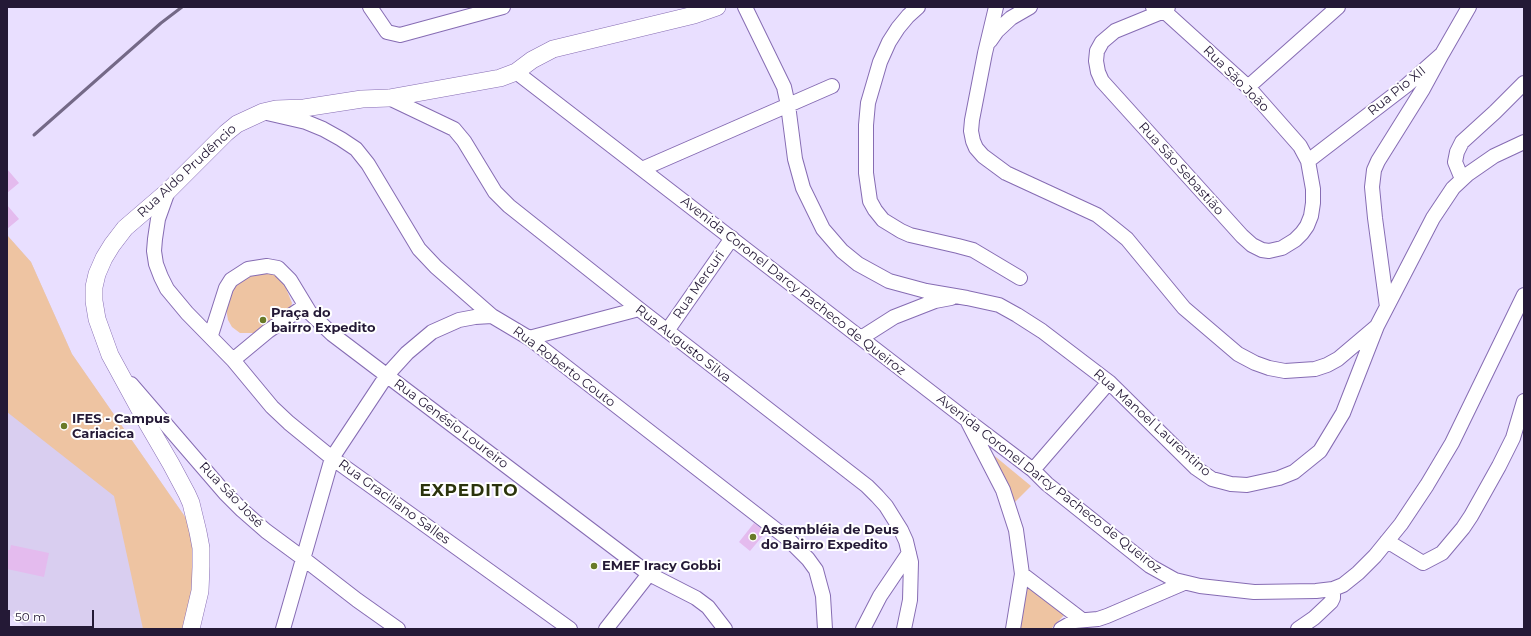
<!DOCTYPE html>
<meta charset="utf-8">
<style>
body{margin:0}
#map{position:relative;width:1531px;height:636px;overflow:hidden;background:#e9dfff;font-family:Montserrat,sans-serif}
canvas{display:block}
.frame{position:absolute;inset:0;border:8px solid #241936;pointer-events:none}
.scale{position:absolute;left:8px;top:610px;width:86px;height:18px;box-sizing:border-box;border:2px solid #241936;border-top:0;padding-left:5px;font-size:12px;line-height:14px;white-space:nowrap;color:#241936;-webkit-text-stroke:3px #fff;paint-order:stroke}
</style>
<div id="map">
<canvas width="1531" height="636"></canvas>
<div class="frame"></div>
<div class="scale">50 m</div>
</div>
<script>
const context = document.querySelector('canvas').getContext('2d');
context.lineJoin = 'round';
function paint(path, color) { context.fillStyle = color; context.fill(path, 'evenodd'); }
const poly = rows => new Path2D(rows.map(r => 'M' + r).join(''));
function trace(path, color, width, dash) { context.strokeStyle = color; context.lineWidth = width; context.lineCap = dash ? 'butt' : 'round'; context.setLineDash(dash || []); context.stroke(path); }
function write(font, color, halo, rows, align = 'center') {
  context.font = font + ' Montserrat,sans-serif'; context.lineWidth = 4; context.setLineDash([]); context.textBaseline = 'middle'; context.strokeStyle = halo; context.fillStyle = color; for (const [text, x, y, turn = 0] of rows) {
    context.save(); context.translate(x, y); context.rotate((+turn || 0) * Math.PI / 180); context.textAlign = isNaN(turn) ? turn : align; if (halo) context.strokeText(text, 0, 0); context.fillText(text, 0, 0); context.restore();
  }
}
paint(poly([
 [7,235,31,262,72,354,188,521,187,629,28,629,7,613]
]), '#d9cef0');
paint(poly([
 [7,235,31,262,72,354,188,521,199,557,187,629,143,629,114,496,7,412],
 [272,272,283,281,292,303,290,310,255,333,240,333,232,327,228,320,225,303,240,275],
 [985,448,1031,486,1012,505],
 [1029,586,1067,612,1051,629,1017,629,1027,587]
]), '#eec4a2');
paint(poly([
 [7,169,19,183,7,193],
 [7,205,19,219,7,229],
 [754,523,766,532,750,551,739,542],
 [11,545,49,553,44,577,7,569,7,550,10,550]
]), '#e4bbee');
const minor = poly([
 [370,7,387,32,400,35,503,7],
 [745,7,784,87,788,105,795,159,803,188,823,229,842,251,858,264,889,281,926,291,967,298,999,305,1017,315,1042,331,1109,382,1196,468,1212,479,1231,484,1247,485,1279,478,1294,472,1320,451,1343,413,1377,326,1433,218,1453,188,1468,174,1494,156,1524,142],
 [918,7,908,16,898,28,889,42,880,62,868,103,866,125,866,173,870,201,875,210,883,220,901,231,910,235,958,246,973,250,1020,278],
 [996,7,985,53,972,120,971,131,973,141,976,148,983,156,1006,173,1097,215,1111,226,1127,239,1184,308,1238,354,1255,363,1269,368,1285,371,1315,369,1327,365,1338,359,1377,326],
 [1153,7,1164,11,1248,87,1300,146,1308,161,1313,189,1313,203,1311,216,1307,226,1302,233,1295,240,1282,248,1269,251,1262,250,1252,245,1242,236,1102,81,1098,72,1096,61,1097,51,1102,42,1115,31,1164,11,1168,7],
 [990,41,997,31,1011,18,1030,7],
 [516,72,967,420,1033,470,1047,484,1150,566,1175,580,1200,586,1254,592,1316,591,1333,589,1343,585,1358,573,1375,556,1401,524,1427,485,1452,443,1524,295],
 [1248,87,1338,7],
 [389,98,454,129,464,141,495,192,509,206,639,309,867,486,877,496,886,506,901,530,906,541,911,562,910,600,904,629],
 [267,113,306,122,323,129,341,139,356,149,368,164,419,249,436,267,492,316,529,338,788,539,808,559,816,570,823,596,825,629],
 [1308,161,1407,85,1442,54,1469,7],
 [642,169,832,86],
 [1462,179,1455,162,1457,152,1462,142,1495,112,1524,83],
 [168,191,158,219,155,239,154,251,156,264,161,277,167,289,187,313,233,360,272,407,289,423,332,458,570,629],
 [1387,307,1375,218,1372,187,1374,170,1378,161,1423,89,1442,54],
 [667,331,732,238],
 [211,335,226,288,231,280,248,269,267,266,278,268,290,280,310,313,332,334,649,574,696,598,708,607,725,629],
 [529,338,639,309],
 [861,338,894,317,935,301,951,298],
 [233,360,268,331,305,306],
 [131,384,225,493,242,510,266,531,304,559,357,600,398,629],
 [968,422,1003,490,1016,530,1022,574,1013,629],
 [1033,470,1109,382],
 [1387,541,1423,563,1442,553,1463,528,1471,516,1499,466,1513,438,1524,401],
 [1022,574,1081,619],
 [283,629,332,458,387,375,407,353,432,332,459,320,475,317,492,316],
 [606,629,649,574],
 [863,629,880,596,909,553],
 [1061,629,1075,621,1098,619,1107,616,1184,583],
 [1298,629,1314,618,1331,602,1333,598,1333,589]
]);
const tertiary = poly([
 [191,629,200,591,201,567,201,548,198,532,191,503,187,494,171,464,146,421,110,355,97,319,94,301,94,287,97,274,104,258,112,245,125,228,168,191,226,133,237,124,263,112,276,109,304,108,362,99,389,98,500,78,516,72,532,60,553,49,694,15,717,7]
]);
trace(minor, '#866cb3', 16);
trace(tertiary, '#866cb3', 18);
trace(minor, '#fff', 14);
trace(tertiary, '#fff', 17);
trace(poly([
 [34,135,161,23,182,7]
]), '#746987', 3);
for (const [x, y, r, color] of [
 [263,320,4,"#697a28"],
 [64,426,4,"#697a28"],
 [753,537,4,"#697a28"],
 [594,566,4,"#697a28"]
]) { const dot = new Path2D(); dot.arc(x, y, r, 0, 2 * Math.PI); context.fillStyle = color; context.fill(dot); trace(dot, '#fff', 1.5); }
write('13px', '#241936', '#fff', [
 ["Rua São João",1236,79,45],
 ["Rua Pio XII",1397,91,-39],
 ["Rua São Sebastião",1181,169,48],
 ["Rua Aldo Prudêncio",187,171,-43],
 ["Rua Mercuri",699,285,-55],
 ["Avenida Coronel Darcy Pacheco de Queiroz",793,286,38],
 ["Rua Augusto Silva",683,344,38],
 ["Rua Roberto Couto",564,367,37],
 ["Rua Manoel Laurentino",1152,423,42],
 ["Rua Genésio Loureiro",451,424,37],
 ["Avenida Coronel Darcy Pacheco de Queiroz",1049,484,38],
 ["Rua São José",231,495,46],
 ["Rua Graciliano Salles",394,502,36]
]);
write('bold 13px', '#241936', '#fff', [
 ["Praça do",271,313],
 ["bairro Expedito",271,328],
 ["IFES - Campus",72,419],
 ["Cariacica",72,434],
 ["Assembléia de Deus",761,530],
 ["do Bairro Expedito",761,545],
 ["EMEF Iracy Gobbi",602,566]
], 'left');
context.letterSpacing = '1px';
write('bold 17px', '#2b330c', '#fff', [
 ["EXPEDITO",469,491]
]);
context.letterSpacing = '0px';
</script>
